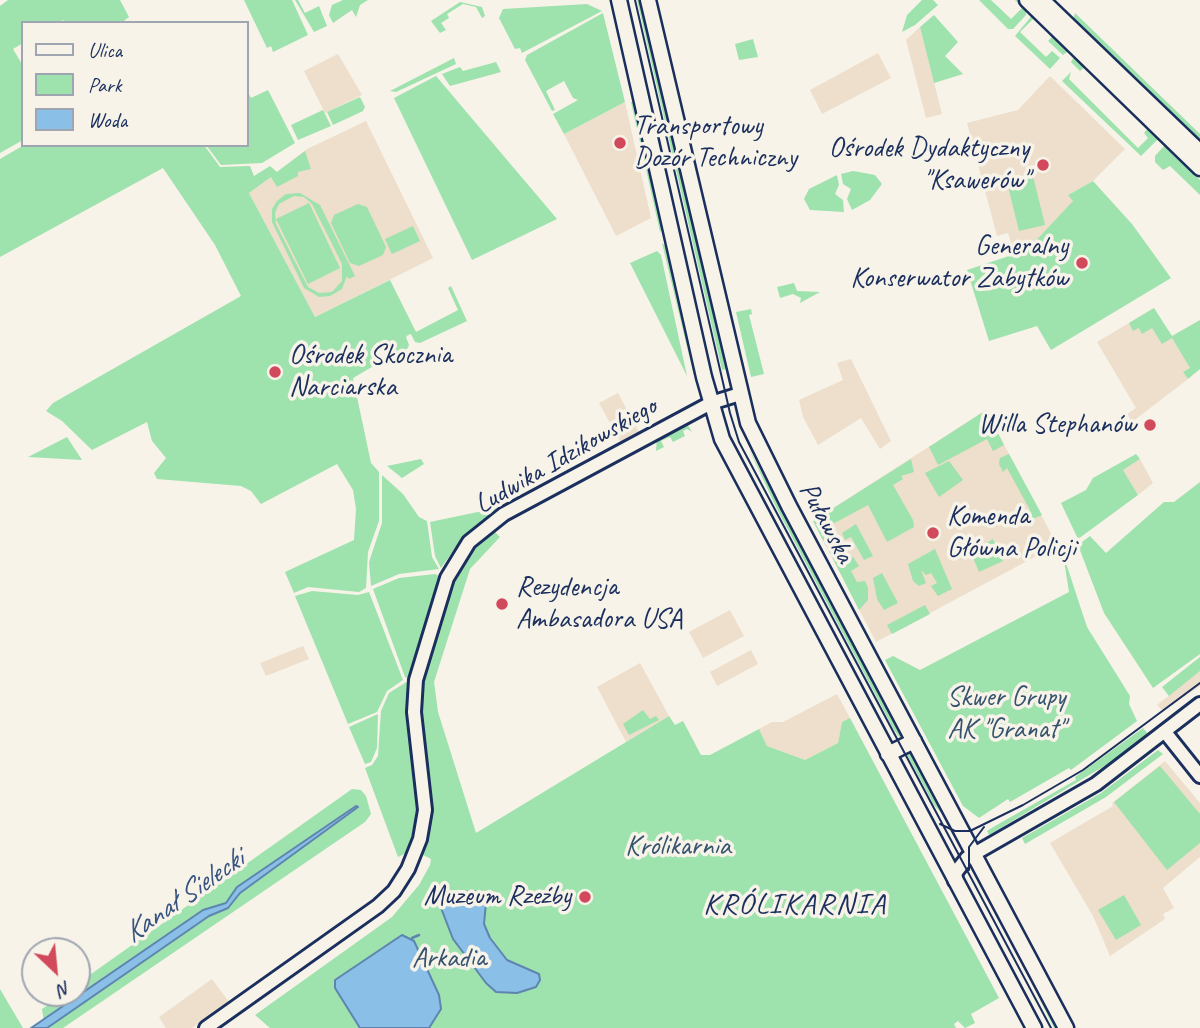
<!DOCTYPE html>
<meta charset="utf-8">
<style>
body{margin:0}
#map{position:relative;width:1200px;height:1028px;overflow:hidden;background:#f7f3e8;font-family:Caveat,sans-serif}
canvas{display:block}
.legend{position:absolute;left:21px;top:21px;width:228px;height:126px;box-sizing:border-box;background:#f7f3e8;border:2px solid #9fa5b1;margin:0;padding:9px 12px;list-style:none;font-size:21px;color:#1b2f5e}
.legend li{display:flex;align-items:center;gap:14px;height:35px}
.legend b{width:35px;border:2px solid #9fa5b1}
.north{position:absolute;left:21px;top:937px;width:70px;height:70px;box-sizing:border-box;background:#f7f3e8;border:2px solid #9fa5b1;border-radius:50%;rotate:154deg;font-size:19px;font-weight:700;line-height:28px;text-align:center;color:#1b2f5e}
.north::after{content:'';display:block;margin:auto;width:24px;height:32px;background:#d1495b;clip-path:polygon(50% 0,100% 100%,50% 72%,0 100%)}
</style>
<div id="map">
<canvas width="1200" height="1028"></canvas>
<ul class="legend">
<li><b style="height:9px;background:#f7f3e8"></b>Ulica</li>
<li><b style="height:19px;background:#9ee2ad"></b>Park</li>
<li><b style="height:19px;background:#8abfe7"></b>Woda</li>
</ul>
<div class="north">N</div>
</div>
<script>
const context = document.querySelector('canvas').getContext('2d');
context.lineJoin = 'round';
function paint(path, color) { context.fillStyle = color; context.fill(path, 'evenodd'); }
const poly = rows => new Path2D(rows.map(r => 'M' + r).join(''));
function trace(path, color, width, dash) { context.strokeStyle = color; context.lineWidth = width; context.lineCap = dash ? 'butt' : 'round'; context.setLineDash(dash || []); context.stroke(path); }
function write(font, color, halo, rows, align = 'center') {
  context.font = font + ' Caveat,sans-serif'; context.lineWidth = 7; context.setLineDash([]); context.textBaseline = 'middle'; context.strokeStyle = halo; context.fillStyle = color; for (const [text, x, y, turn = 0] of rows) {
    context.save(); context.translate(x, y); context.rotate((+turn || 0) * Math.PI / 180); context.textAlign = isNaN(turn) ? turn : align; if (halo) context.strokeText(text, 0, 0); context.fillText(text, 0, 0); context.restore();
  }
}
paint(poly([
 [920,27,942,114,926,118,906,40],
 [878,53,891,78,822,114,810,90],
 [338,54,362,95,325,113,304,71],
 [1050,76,1125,149,1093,181,1069,194,1074,201,1027,250,1015,255,1008,233,997,236,967,123,1018,110],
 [625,102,651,218,616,236,564,134],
 [366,121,433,258,315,317,249,193,307,149],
 [1154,308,1190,368,1183,372,1188,379,1132,422,1127,414,1136,408,1097,342],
 [851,359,891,441,880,449,861,418,818,445,803,417,799,400,843,380,837,363],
 [618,393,639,432,621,443,599,403],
 [986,410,1057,545,876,642,813,521],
 [1140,459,1153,483,1138,495,1122,470],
 [730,610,744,636,703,658,689,632],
 [303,646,309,659,266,676,260,663],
 [751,650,758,664,717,686,710,672],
 [640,663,669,716,626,742,597,687],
 [1200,671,1200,686,1163,711,1157,705],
 [837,694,850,718,842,722,838,743,805,760,767,746,759,729,772,722,783,722],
 [1165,761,1200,803,1200,857,1163,888,1174,908,1163,914,1165,919,1110,956,1093,916,1050,843,1113,806,1112,803],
 [212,979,229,1002,192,1028,166,1028,159,1017]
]), '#eddfcb');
paint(poly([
 [8,0,120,0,129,17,121,23,65,23,63,20,58,23,23,23,23,43,13,49,23,66,23,140,0,153,0,6],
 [244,0,292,0,308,35,273,52,271,46,267,48],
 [295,0,298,0,305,13,319,6,327,26,314,32],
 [343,0,368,0,360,5,356,17,352,10,333,23,329,15,332,5],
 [637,0,640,0,726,369,722,370],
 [922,0,933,0,938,5,915,25,902,32,907,15],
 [979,0,991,0,1011,19,1022,8,1015,0,1020,0,1026,6,1026,15,1013,29,1008,29],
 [460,2,482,7,485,16,482,18,476,7,463,4,447,14,449,18,441,23,446,30,440,33,431,21],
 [587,4,602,11,522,53,520,48,515,49,499,18,503,9],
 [603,13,625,102,564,134,553,114,578,100,573,98,564,81,546,91,555,110,552,111,525,60,527,55],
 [1034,13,1070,50,1063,55,1048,41,1053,36,1034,18,1020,32,1046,57,1052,51,1060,58,1050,69,1015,36],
 [1075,13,1200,134,1200,143,1073,20],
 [934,15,958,42,945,56,963,74,934,83,920,27],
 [753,39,758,57,739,60,735,44],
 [1075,55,1160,137,1141,156,1062,81,1071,72,1069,79,1138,148,1148,138,1144,133,1148,128,1085,67,1080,71,1071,62],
 [454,58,456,64,396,92,390,91],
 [496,62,501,72,450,86,442,74,460,67,463,71],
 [436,76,557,219,472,260,394,98],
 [247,90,251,98,268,90,295,143,262,163,221,165,206,145,247,145],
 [360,97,365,107,363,111,333,125,327,112],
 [635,101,664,226,660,232,631,102],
 [323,110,331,126,298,140,291,125],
 [1166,144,1200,180,1200,195,1170,166,1163,170,1155,162,1155,156],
 [24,145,204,145,220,167,250,166,254,176,270,166,277,172,305,151,311,169,298,172,298,176,277,187,271,177,249,193,315,317,390,280,416,332,458,310,448,288,451,286,467,321,420,343,415,342,411,334,408,335,406,337,409,345,407,349,390,357,383,348,378,351,382,361,353,378,371,463,379,472,379,521,368,552,366,588,359,592,308,587,294,593,285,572,354,540,356,509,353,490,337,464,261,504,251,491,241,486,157,479,154,473,166,458,152,441,147,422,92,450,62,421,46,411,53,403,241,296,215,245,163,168,0,257,0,159],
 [853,171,875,175,882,184,870,200,852,210,847,199,851,189,843,184,841,174],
 [837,175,839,185,835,194,843,200,844,212,810,210,804,199,809,189],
 [1033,176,1045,225,1019,231,1007,182],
 [1093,181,1132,224,1171,278,1051,350,1037,326,989,341,967,270,1027,250,1073,201,1068,195],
 [300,193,320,205,355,276,349,279,347,276,342,289,330,296,319,297,304,288,272,222,272,209,277,201,286,194],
 [294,196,304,197,312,204,342,264,342,281,332,292,319,293,308,287,276,224,275,213,279,204],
 [309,203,340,268,308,284,276,219],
 [358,204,367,207,386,247,383,255,359,266,350,263,331,223,334,215],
 [413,226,420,241,392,254,385,239],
 [662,243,668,248,697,375,694,376],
 [657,251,661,255,687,376,630,263],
 [794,283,797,291,820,292,800,303,801,298,793,294,780,298,777,287],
 [1154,308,1172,336,1200,320,1200,369,1188,379,1183,372,1190,368,1172,338,1162,344,1152,328,1142,334,1139,328,1133,331,1129,323],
 [751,309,752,314,749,315,764,374,751,377,736,312],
 [986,410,1004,445,993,451,987,439,938,465,929,447],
 [686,422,692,432,687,429,683,431,685,436,673,442,670,437,661,441,664,447,656,451,657,438],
 [67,437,82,460,28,457],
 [749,449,903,735,899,737,893,728,776,507],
 [1009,454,1042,515,1033,519,1027,517,1030,510,1007,468,1003,472,999,464,1000,458],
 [1136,454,1140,459,1123,470,1138,495,1078,539,1061,503,1086,490,1093,478],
 [421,459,424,464,402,478,387,466],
 [911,459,914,472,901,476,903,479,893,485,913,520,914,527,887,542,868,505,829,526,840,542,826,546,813,521],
 [949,461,963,480,939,497,925,473],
 [382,475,403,494,419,517,427,521,432,557,439,569,399,574,371,586,369,562,382,523],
 [1200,482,1200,654,1153,688,1104,613,1078,545,1090,536,1106,553,1164,502,1174,502],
 [497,508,460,541,441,568,435,556,430,522],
 [856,524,873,556,864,560,851,537,845,540,842,533],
 [492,529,500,537,470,569,434,682,438,712,476,833,669,716,675,725,683,721,701,755,710,755,759,729,767,746,805,760,838,743,842,722,850,718,999,998,971,1014,975,1023,965,1028,958,1021,954,1024,956,1028,270,1028,255,1015,392,917,419,885,430,865,431,859,421,854,429,825,431,804,420,705,421,683,454,578,472,548],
 [993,539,1003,561,979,572,971,553],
 [935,549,952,589,938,596,931,586,937,583,931,573,926,575,921,570,926,583,919,586,913,581,908,564],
 [838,550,853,557,859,566,851,571,857,582,865,581,868,588,868,600,859,610,829,551],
 [1063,554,1087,627,1130,696,1129,704,1137,721,1071,770,1069,768,1010,802,1008,799,979,818,963,806,885,660,893,656,920,670,1069,592],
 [882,573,898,603,884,610,877,599,873,578],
 [435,574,439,576,408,678,405,677,373,589,399,578],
 [312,591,358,595,369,592,403,680,387,691,377,712,348,724,295,596],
 [925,605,930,614,892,634,887,625],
 [1200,657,1200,671,1169,696,1162,687],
 [408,681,407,713,418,807,408,852,398,857,365,768,372,765,378,756,381,711,389,693],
 [643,710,650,719,656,716,659,720,629,735,623,724],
 [378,714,377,748,371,762,365,764,349,727],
 [1143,728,1148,734,1111,762,989,835,987,831,995,826,1076,780,1075,777],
 [1158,750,1163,754,1106,797,1025,844,1022,838,1101,793],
 [905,751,913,754,948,820,934,805],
 [1160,766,1200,814,1200,843,1167,870,1114,802],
 [352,789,361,790,366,796,371,814,365,822,63,1028,45,1028,42,1009,65,993,77,993,77,984],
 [1124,895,1141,925,1116,940,1098,910],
 [990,899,1058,1028,1054,1028],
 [0,989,20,1023,23,1028,0,1028]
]), '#9ee2ad');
const water = poly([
 [356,806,358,807,240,893,228,908,209,916,47,1028,31,1028,203,910,226,903,237,887,356,806],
 [475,891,486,903,484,924,490,938,507,960,539,974,540,980,536,987,517,993,496,992,486,983,453,939,441,908,464,892,475,891],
 [402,935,414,941,439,995,441,1009,429,1028,360,1028,335,988,335,980,402,935]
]);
paint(water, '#8abfe7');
trace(water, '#5e85b0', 2);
trace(poly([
 [412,938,419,935]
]), '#5e85b0', 2.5);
const tertiary = poly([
 [1165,732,1200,776],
 [955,881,956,872,967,858,1096,784,1200,704],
 [206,1028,378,906,394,891,408,869,420,839,425,810,414,712,416,680,447,578,469,542,504,514,711,403,740,394]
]);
const secondary = poly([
 [619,0,704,377,722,439,1034,1028],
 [648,0,748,423,789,506,1066,1028],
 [1027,0,1200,168],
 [1042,0,1200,152],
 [888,754,914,741]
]);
trace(tertiary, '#1b2f5e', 18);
trace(secondary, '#1b2f5e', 19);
trace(tertiary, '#f7f3e8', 12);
trace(secondary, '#f7f3e8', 14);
trace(poly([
 [635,0,730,413,739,442,1051,1028],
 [940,824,955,831,970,831,1023,805,1083,770,1200,683],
 [969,870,969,847,984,827]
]), '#1b2f5e', 2);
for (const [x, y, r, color] of [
 [620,143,7,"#d1495b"],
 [1043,165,7,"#d1495b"],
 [1082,263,7,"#d1495b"],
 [275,372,7,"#d1495b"],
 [1150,425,7,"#d1495b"],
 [933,533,7,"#d1495b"],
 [502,604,7,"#d1495b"],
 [585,897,7,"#d1495b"]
]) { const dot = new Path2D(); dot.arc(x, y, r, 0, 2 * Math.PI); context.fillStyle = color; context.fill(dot); trace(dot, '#f7f3e8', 2.5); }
write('28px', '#1b2f5e', '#f7f3e8', [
 ["Transportowy",634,127],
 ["Dozór Techniczny",634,159],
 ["Ośrodek Dydaktyczny",1029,149,"right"],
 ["\"Ksawerów\"",1029,181,"right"],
 ["Generalny",1068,247,"right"],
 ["Konserwator Zabytków",1068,279,"right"],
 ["Ośrodek Skocznia",289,356],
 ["Narciarska",289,388],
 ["Willa Stephanów",1136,425,"right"],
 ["Komenda",947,517],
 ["Główna Policji",947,549],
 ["Rezydencja",516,588],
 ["Ambasadora USA",516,620],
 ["Muzeum Rzeźby",571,897,"right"]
], 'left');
write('28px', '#1b2f5e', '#f7f3e8', [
 ["Ludwika Idzikowskiego",566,456,-30],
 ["Puławska",826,523,62]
]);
write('28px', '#35536e', '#f7f3e8', [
 ["Skwer Grupy",1006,698],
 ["AK \"Granat\"",1006,730],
 ["Królikarnia",678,847],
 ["Arkadia",449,959]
]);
write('italic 30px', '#375380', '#f7f3e8', [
 ["Kanał Sielecki",184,897,-35]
]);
context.letterSpacing = '2px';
write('30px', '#1b2f5e', '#f7f3e8', [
 ["KRÓLIKARNIA",795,905]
]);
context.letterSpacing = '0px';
</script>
